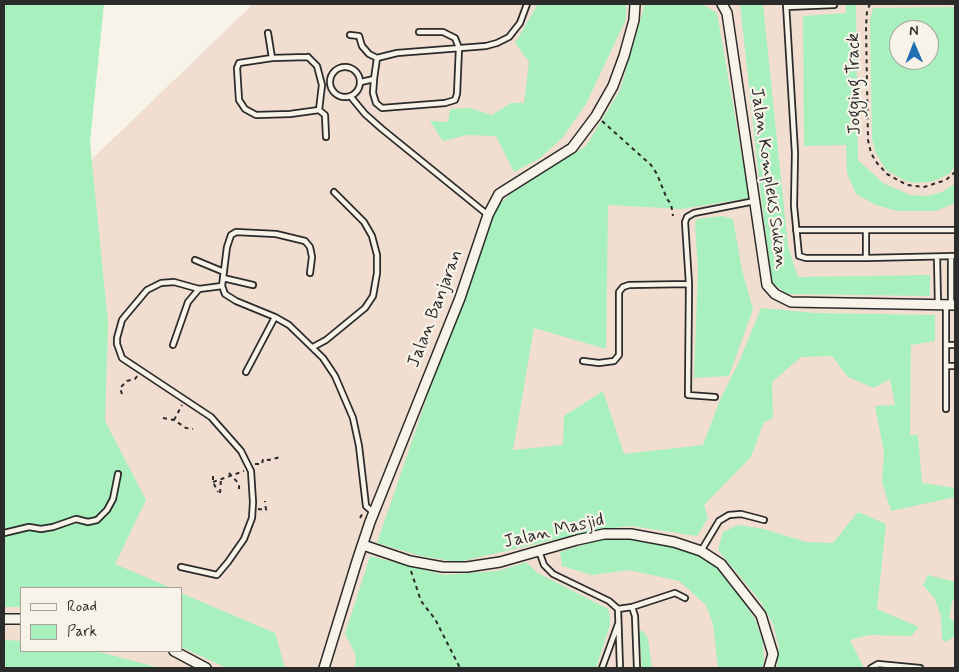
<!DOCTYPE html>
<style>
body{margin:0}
#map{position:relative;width:959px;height:672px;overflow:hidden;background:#f7f3e8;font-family:Mynerve,sans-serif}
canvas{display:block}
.frame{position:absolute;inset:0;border:5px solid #2b2b2b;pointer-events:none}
.legend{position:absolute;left:20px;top:587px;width:162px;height:65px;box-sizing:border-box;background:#f7f3e8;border:1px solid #a5a39c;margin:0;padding:6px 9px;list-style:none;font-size:15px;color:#2b2b2b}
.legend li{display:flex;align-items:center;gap:10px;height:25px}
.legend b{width:25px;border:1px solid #a5a39c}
.north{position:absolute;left:889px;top:20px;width:50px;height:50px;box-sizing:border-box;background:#f7f3e8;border:1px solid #a5a39c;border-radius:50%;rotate:359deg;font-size:14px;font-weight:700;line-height:20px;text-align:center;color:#2b2b2b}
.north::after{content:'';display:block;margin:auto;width:18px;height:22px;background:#1f6fb2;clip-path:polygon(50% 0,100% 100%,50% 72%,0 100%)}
</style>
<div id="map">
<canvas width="959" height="672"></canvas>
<div class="frame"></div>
<ul class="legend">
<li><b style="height:6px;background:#f7f3e8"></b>Road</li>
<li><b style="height:14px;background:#a8f0bd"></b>Park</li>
</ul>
<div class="north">N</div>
</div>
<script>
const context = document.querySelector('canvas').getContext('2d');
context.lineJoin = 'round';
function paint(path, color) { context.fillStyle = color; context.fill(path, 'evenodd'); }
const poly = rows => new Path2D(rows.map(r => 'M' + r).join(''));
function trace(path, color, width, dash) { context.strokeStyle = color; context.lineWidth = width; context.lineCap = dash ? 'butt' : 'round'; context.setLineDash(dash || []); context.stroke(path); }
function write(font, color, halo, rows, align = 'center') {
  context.font = font + ' Mynerve,sans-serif'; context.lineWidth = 4.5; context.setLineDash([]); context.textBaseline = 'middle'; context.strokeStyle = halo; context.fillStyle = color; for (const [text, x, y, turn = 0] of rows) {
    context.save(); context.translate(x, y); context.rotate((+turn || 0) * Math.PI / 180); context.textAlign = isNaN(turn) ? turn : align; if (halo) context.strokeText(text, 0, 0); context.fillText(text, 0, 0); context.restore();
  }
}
paint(poly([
 [253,4,955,4,955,668,4,668,4,275,35,214],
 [899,30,929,30,929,60,899,60],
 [21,588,181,588,181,651,21,651]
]), '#f1ded1');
paint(poly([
 [4,4,104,4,90,142,108,323,105,421,146,500,115,564,171,588,21,588,21,607,4,607],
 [538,4,626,4,626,19,586,104,562,138,540,158,514,172,496,136,467,135,443,141,430,121,448,122,450,109,469,108,492,115,511,103,524,103,529,62,515,43],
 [645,4,702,4,717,13,749,198,682,209,608,205,606,349,534,328,513,450,563,445,564,416,603,391,624,454,703,445,720,400,740,360,761,308,816,313,935,315,935,341,911,345,910,435,918,435,922,483,955,488,955,497,891,511,882,482,884,452,875,406,895,405,890,379,874,388,848,377,832,356,801,357,772,382,773,418,764,422,751,457,704,505,708,518,697,536,632,526,621,527,588,532,458,562,421,556,377,543,490,214,511,193,586,146,620,90],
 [740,4,763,4,788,247,798,277,930,275,930,296,787,294,772,282,761,196],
 [846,4,856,4,858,160,883,183,910,195,927,196,942,192,955,184,955,203,936,211,897,211,876,205,856,194,847,173,846,145,804,146,803,16,846,13],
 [955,7,955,166,949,174,934,181,914,183,904,180,886,170,876,153,872,139,870,20,873,8],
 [899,30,929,30,929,60,899,60],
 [722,216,733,219,742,270,753,309,729,376,694,378,698,269,695,224,697,219],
 [858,512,886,524,877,609,919,627,911,636,869,635,850,640,863,666,862,668,777,668,779,647,773,624,761,602,718,550,723,532,738,525,764,529,806,542,833,543],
 [623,538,668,546,699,556,722,571,755,619,763,642,764,662,762,668,718,668,713,624,706,605,679,581,629,570,592,575,562,566,560,552,604,539],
 [370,556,444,575,498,571,526,562,538,573,608,609,610,617,610,625,596,668,355,668,356,655,345,634],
 [928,575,955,582,955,597,952,602,949,617,955,623,955,636,946,642,942,639,941,616,935,599,923,585],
 [181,593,275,633,285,668,227,668,181,647],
 [639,631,643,631,648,639,652,668,642,668],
 [4,640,21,641,21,651,87,651,103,653,160,668,4,668]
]), '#a8f0bd');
const service = poly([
 [786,4,795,153,794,206,799,256,806,258,866,258,955,256],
 [786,7,834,5],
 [268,33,272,58],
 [350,35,359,36,362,46,369,54,377,58],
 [308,57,317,66,322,85,319,110,290,114,256,115,245,109,239,100,237,68,239,63,272,58,308,57],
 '330 82a15 15 0 1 1 30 0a15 15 0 1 1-30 0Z',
 [374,79,373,93,376,103,382,108,445,103,455,100,457,94,459,48,455,38,443,32,419,32],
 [361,82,374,79,377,58,397,53,486,46,497,43,509,37,520,23,527,4],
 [351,97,365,114,382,129,488,215],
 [319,110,325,115,326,137],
 [796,230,955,230],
 [866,231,866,258],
 [937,257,938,305],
 [195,260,224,272],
 [310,273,312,257,310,247,305,241,276,234,236,232,231,235,227,247,222,286,225,294,236,301,275,317,289,325,323,358,335,376,353,418,359,446,366,506,374,513],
 [223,278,253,285],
 [951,304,951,256],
 [946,305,946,409],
 [173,345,188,302,199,289],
 [946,345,955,345],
 [313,347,326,340,365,308,373,296,377,273,377,255,372,236,364,222,334,192],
 [583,361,599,363,614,361,619,355,619,292,623,287,629,285,689,284],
 [946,366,955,366],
 [246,372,275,317],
 [715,397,688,395,689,284,685,222,687,217,694,213,755,201],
 [4,533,29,527,41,529,53,527,76,519,88,522,97,520,107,510,113,499,118,474],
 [539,551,544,565,553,574,609,601,618,609,620,668],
 [701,551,719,521,729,515,741,514,764,520],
 [181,567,217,575,228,562,244,539,252,518,253,502,251,471,241,451,211,417,122,358,117,344,117,338,122,320,126,315,147,290,161,283,174,282,199,289,222,286],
 [632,607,635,616,637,668],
 [618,609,632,607,675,593,685,598],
 [602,668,618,624],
 [871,668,878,664,920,668]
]);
const minor = poly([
 [722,4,727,13,767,285,775,294,791,302,955,305],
 [363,545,410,561,443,567,467,567,500,562,577,540,604,534,631,534,674,542,701,551,721,564,761,615,773,654,769,668],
 [4,619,21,619],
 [174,651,206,668],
 [324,668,357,561,370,522,460,298,488,215,499,194,572,148,596,116,613,86,624,56,634,20,635,4]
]);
trace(service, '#2b2b2b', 8);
trace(minor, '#2b2b2b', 12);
trace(poly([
 [870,4,867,11,866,27,868,140,871,153,877,163,887,174,907,185,924,187,946,180,955,172],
 [602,121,651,165,657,174,667,199,671,204,673,216],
 [122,394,120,388,127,381,135,379,138,375],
 [163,418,174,420,186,428,193,429],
 [174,420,182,405],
 [255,464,262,464,263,459,269,460,280,457],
 [229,473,239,484,239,489],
 [213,476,213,482,218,492],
 [213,482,244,471],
 [220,493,221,479],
 [258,509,266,510,265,501],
 [360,518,364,511],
 [411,571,421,601,435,619,460,668]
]), '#2b2b2b', 2, [4, 4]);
trace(service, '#f7f3e8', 4.5);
trace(minor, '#f7f3e8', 9);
write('18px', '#2b2b2b', '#f7f3e8', [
 ["Jogging Track",855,84,-91],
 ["Jalan Kompleks Sukan",768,178,82],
 ["Jalan Banjaran",436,309,-69],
 ["Jalan Masjid",554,532,-13]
]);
</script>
